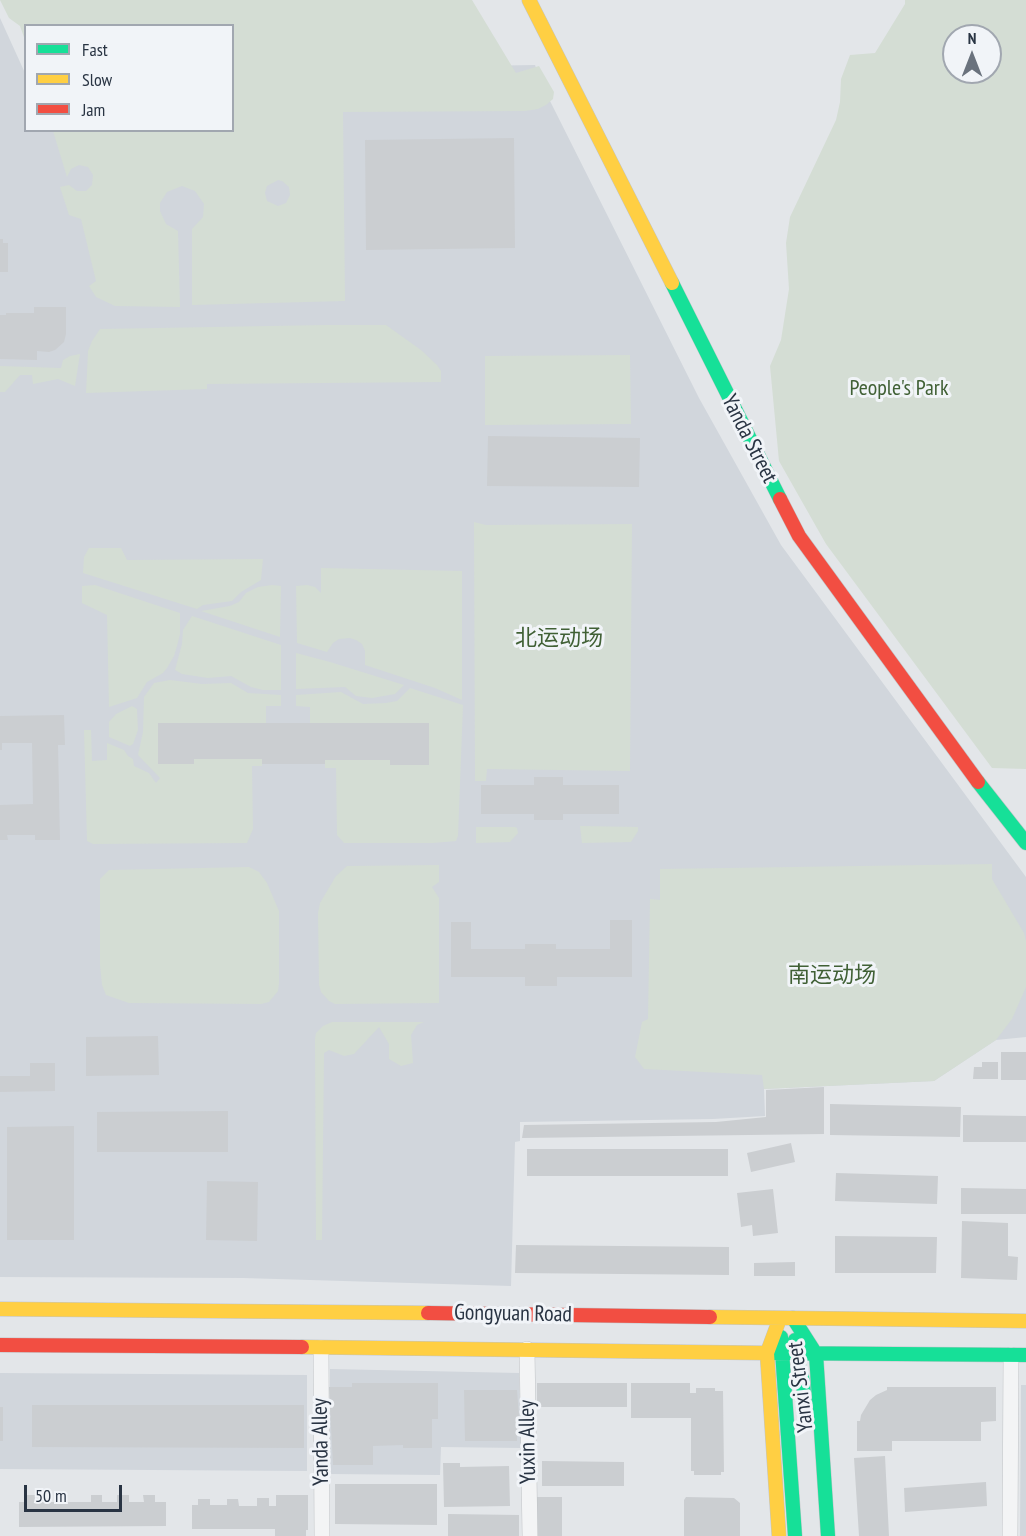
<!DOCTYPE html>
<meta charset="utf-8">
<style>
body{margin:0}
#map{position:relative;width:1026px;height:1536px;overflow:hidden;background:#e3e6e9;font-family:"PT Sans Narrow",sans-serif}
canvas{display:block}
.legend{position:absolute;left:24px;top:24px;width:210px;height:108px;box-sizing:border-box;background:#f1f4f8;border:2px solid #a1a7b0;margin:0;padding:8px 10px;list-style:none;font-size:18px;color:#293443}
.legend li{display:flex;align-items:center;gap:12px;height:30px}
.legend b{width:30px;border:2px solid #a1a7b0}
.north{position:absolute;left:942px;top:24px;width:60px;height:60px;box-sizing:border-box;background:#f1f4f8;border:2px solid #a1a7b0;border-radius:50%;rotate:0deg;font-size:16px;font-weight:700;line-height:24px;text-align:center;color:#293443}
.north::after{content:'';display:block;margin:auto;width:21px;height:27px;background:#6a727d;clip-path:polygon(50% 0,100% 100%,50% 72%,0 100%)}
.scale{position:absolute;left:24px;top:1485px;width:98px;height:27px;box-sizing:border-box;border:3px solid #293443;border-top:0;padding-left:8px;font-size:18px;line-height:21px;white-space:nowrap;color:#293443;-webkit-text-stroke:4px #f1f4f8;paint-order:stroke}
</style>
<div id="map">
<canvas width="1026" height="1536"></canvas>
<ul class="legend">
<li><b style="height:8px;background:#16e098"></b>Fast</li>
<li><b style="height:8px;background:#ffcf43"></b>Slow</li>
<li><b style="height:8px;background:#f24e42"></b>Jam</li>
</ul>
<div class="north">N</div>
<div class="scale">50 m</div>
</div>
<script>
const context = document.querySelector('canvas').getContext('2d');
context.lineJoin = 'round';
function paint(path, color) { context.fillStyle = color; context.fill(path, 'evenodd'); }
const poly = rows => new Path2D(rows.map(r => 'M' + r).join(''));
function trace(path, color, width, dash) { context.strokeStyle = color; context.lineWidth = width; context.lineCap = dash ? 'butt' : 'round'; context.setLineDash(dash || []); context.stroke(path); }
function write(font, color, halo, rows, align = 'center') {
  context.font = font + ' "PT Sans Narrow","Noto Sans SC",sans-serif'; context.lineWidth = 6; context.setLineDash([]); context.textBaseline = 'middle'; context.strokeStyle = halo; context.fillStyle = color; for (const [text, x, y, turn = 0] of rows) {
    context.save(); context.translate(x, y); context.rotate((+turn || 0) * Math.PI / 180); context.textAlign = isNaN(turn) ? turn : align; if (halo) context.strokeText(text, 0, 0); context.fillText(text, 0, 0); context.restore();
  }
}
paint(poly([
 [0,18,25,73,26,130,232,130,233,70,535,65,545,91,699,398,781,545,1026,877,1026,1037,996,1040,934,1081,764,1089,765,1116,713,1119,520,1122,520,1141,515,1142,511,1286,243,1278,0,1277],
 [330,1369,519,1373,521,1448,441,1447,440,1475,330,1474],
 [0,1373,307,1375,307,1471,0,1469],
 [1021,1385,1026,1385,1026,1536,1020,1536]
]), '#d1d6dc');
paint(poly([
 [0,0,472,0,516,73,539,66,554,92,553,99,546,105,538,109,525,111,343,112,345,301,192,305,192,229,203,217,204,204,195,191,182,186,167,192,160,203,160,211,166,224,178,231,180,307,115,306,96,297,89,286,96,281,81,219,69,215,60,187,69,185,77,191,86,191,92,185,93,175,88,167,79,165,71,169,67,177,53,131,232,130,232,26,26,26,25,40,20,26,9,18],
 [278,180,282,181,289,187,290,195,286,203,278,206,267,201,265,193,267,186],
 [905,0,1026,0,1026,769,992,768,826,544,779,461,770,366,781,340,789,289,786,243,790,217,836,120,840,102,841,79,850,55,875,53,905,4],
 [954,36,990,36,990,72,954,72],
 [326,325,386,325,421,350,437,365,441,371,441,382,207,384,207,389,86,393,88,351,92,341,100,329],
 [80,354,75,386,58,379,33,384,32,375,20,375,5,392,0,392,0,366,61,368,63,360,70,356],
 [630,355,631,424,485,425,485,356],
 [474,522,486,525,632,524,630,771,487,769,486,781,475,781],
 [89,548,121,548,127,560,263,559,261,580,241,592,232,601,203,605,197,609,83,573,84,557],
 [321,568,462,571,462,700,435,688,365,665,365,651,362,644,356,640,350,638,339,639,333,643,327,652,297,643,296,586,307,585,315,587,321,593],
 [95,585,180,613,180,634,177,646,174,656,167,668,163,673,147,682,137,698,109,707,107,615,82,603,82,586],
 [272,585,281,586,280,637,201,611,230,606,239,602,246,593,258,587],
 [192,616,281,645,281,690,263,690,251,687,231,676,208,678,182,674,175,670,182,644,183,630],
 [296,653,330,662,404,685,395,694,372,698,356,696,345,687,296,689],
 [170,680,202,684,231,683,248,693,281,695,281,706,266,706,266,723,158,723,158,764,194,759,262,759,262,766,252,766,253,829,247,843,93,844,87,841,84,730,91,730,92,761,107,760,107,743,124,750,128,756,133,759,134,766,149,773,156,783,160,778,138,755,143,732,144,697,154,683],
 [410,688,463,705,458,836,456,841,433,843,344,843,337,835,336,768,325,768,325,760,390,760,390,765,428,765,310,723,310,707,296,706,296,695,341,692,363,704,386,703,397,701],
 [132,706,137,709,138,730,133,744,130,746,109,737,109,722,116,714],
 [580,826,638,827,638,831,631,842,582,843],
 [476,827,515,827,517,828,518,833,510,842,476,843],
 [992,864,992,879,1024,933,1026,941,1026,987,1012,1019,996,1040,934,1081,764,1089,762,1075,644,1069,635,1057,642,1022,648,1019,650,899,660,900,660,869],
 [439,865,439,882,432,887,439,898,439,1003,335,1004,329,1001,321,992,319,985,318,913,320,903,336,876,347,866],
 [249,867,259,872,267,883,279,911,279,983,278,991,269,1002,261,1004,129,1003,106,995,102,985,100,965,100,879,109,870],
 [332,1022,424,1022,417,1025,411,1035,413,1063,401,1066,389,1059,389,1044,379,1027,354,1054,344,1056,329,1050,324,1053,322,1240,316,1240,315,1039,316,1033,323,1026]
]), '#d4ddd4');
paint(poly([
 [514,138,515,248,366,250,365,140],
 [0,239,3,239,3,243,8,243,8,272,0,272],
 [34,307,66,307,66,334,64,342,55,350,49,352,37,351,37,360,0,359,0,315,6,315,6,313,34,313],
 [488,436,640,438,639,487,487,486],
 [64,715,65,745,58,745,60,840,35,840,35,835,7,835,8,840,0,840,0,805,33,804,32,743,2,743,2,750,0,750,0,716],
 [158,723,429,723,429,765,390,765,390,760,325,760,325,764,262,764,262,759,194,759,194,764,158,764],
 [534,777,563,777,563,785,619,785,619,814,563,814,563,820,534,820,534,814,481,814,481,785,534,785],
 [610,920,632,920,632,977,557,977,557,986,525,986,525,977,451,977,451,922,471,922,471,949,525,949,525,944,556,944,556,949,610,949],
 [158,1036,159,1075,86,1076,86,1037],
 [1001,1052,1026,1052,1026,1080,1001,1080],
 [982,1062,998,1062,998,1079,973,1079,974,1067,982,1067],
 [30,1063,55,1063,55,1091,0,1092,0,1076,30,1076],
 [824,1087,824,1134,522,1138,524,1125,716,1122,766,1117,766,1090],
 [830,1104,961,1107,960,1137,830,1135],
 [228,1111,228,1152,97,1152,97,1112],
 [963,1115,1026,1116,1026,1142,963,1142],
 [74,1126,74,1240,7,1240,7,1127],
 [791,1143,795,1162,751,1172,747,1153],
 [527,1149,728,1149,728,1176,527,1176],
 [836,1173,938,1176,937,1204,835,1201],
 [207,1181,258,1182,257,1241,206,1240],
 [961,1188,1026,1189,1026,1214,961,1214],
 [773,1189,778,1233,753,1236,752,1225,741,1227,737,1193],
 [962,1221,1008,1223,1008,1256,1018,1257,1017,1280,961,1278],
 [835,1236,937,1237,936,1273,835,1273],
 [516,1245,729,1247,729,1275,515,1273],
 [795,1262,795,1276,754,1276,754,1263],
 [352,1383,438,1383,438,1419,432,1419,432,1448,403,1448,403,1445,373,1446,373,1465,333,1465,329,1387,352,1387],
 [537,1383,627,1383,627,1407,537,1407],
 [631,1383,690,1383,690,1393,696,1393,696,1388,715,1388,715,1391,723,1391,724,1472,721,1472,721,1475,694,1475,694,1471,691,1471,691,1418,631,1418],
 [887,1387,996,1387,996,1421,981,1422,981,1441,892,1441,892,1451,857,1451,857,1421,860,1421,861,1415,870,1400,876,1395,887,1390],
 [464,1390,517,1390,520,1429,517,1429,517,1441,465,1441],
 [32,1405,304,1405,304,1448,32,1447],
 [0,1407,3,1407,3,1441,0,1441],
 [885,1456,889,1536,859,1536,854,1458],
 [542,1461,624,1462,624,1486,542,1486],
 [443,1463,460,1463,460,1467,509,1466,510,1506,444,1507],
 [986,1482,987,1506,905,1512,904,1488],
 [335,1484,437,1484,437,1525,335,1524],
 [24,1495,35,1495,35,1502,57,1502,57,1495,68,1495,68,1502,91,1502,91,1495,102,1495,102,1502,117,1502,117,1495,129,1495,129,1502,144,1502,143,1495,155,1495,155,1502,166,1502,166,1526,19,1527,19,1502,24,1502],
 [276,1495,308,1495,308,1530,306,1530,306,1536,275,1536,275,1529,192,1529,192,1505,198,1505,198,1499,210,1499,210,1505,227,1505,227,1499,238,1499,239,1506,257,1506,257,1498,269,1498,269,1506,276,1506],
 [535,1497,562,1497,562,1536,535,1536],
 [686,1497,734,1498,740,1503,740,1536,684,1536,684,1500],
 [448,1514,519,1515,519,1536,448,1536]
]), '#cbced1');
const street = poly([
 [321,1348,322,1536],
 [527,1349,530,1536],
 [1010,1536,1011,1355]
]);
const fast = poly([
 [672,283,780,499],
 [978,782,1026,843],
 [793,1318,816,1354,828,1536],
 [781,1337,795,1536],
 [795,1340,796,1354,803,1382,806,1422],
 [765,1353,1026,1355]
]);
const slow = poly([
 [529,0,672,283],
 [0,1309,428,1313],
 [710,1317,1026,1321],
 [302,1347,765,1353],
 [779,1536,767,1353,780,1318]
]);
const jam = poly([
 [780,499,799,536,978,782],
 [428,1313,710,1317],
 [0,1345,302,1347]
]);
trace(street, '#c1c4c7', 16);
trace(fast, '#c1c4c7', 15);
trace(slow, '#c1c4c7', 15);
trace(jam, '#c1c4c7', 15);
trace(street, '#f3f4f5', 15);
trace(fast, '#16e098', 14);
trace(slow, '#ffcf43', 14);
trace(jam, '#f24e42', 14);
write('22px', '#406035', '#f1f4f8', [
 ["People's Park",899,389],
 ["北运动场",559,639],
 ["南运动场",832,976]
]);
write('22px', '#293443', '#f1f4f8', [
 ["Yanda Street",749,439,63],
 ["Gongyuan Road",513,1314,1],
 ["Yanxi Street",801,1387,-97],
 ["Yanda Alley",321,1442,-91],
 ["Yuxin Alley",528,1442,-91]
]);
</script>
